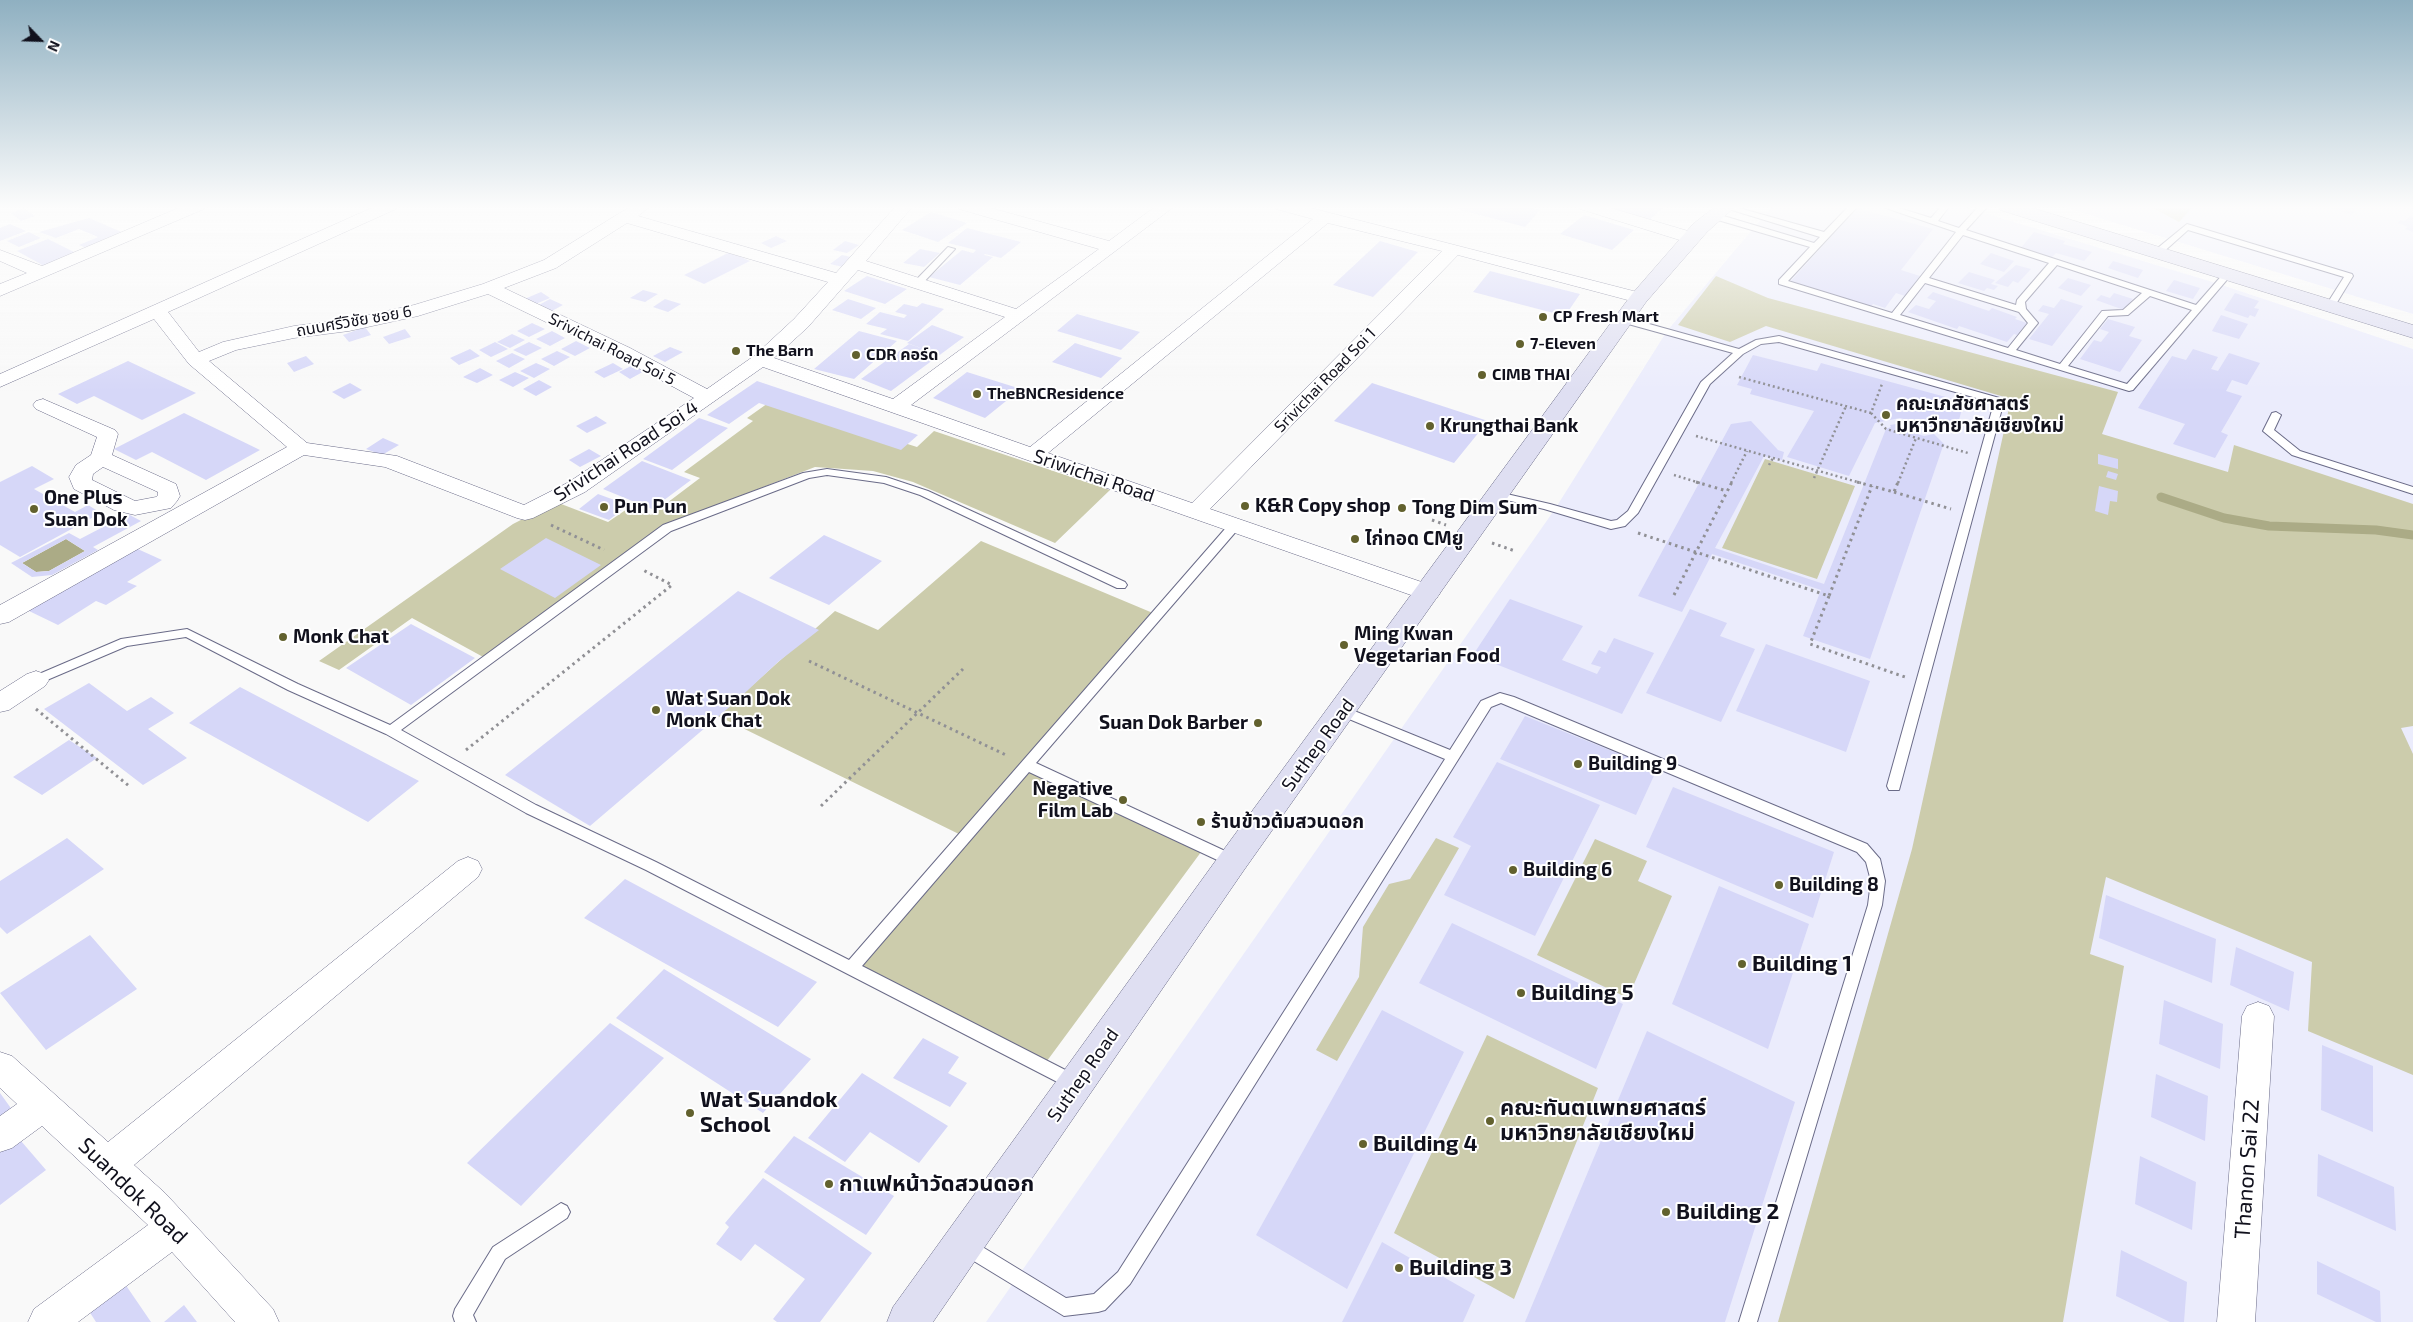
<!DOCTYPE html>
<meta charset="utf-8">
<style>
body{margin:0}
#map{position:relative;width:2413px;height:1322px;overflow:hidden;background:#f9f9f9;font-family:"Exo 2",sans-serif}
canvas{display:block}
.north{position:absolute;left:15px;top:15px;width:50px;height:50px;-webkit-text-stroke:4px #fff;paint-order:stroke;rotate:114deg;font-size:14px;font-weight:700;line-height:20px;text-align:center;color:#11111d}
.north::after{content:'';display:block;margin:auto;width:18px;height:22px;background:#11111d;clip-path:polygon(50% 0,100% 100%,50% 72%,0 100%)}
</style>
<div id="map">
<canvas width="2413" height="1322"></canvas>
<div class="north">N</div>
</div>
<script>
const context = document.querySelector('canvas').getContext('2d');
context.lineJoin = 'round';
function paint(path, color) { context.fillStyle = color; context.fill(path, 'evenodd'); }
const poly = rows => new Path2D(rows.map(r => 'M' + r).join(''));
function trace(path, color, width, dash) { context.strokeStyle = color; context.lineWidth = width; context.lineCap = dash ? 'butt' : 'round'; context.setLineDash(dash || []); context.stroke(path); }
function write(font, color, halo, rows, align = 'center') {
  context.font = font + ' "Exo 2","Noto Sans Thai",sans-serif'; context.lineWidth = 4; context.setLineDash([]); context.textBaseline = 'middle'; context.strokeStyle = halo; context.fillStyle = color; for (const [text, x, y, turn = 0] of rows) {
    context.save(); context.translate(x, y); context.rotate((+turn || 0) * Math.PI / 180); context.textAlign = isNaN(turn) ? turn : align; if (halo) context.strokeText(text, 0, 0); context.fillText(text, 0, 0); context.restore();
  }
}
paint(poly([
 [1774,206,1961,206,2219,284,2413,349,2413,1322,986,1322,1555,509,1667,331,1762,218],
 [2060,206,2413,206,2413,314,2172,240]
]), '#ebecfc');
paint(poly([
 [2149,206,2194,206,2179,222],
 [1716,276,1768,298,2118,392,2102,434,2228,472,2234,445,2413,504,2413,726,2401,728,2413,754,2413,1075,2308,1031,2312,962,2106,877,2090,954,2124,966,2063,1322,1778,1322,1912,849,2011,399,1766,326,1730,342,1678,325],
 [771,401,917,447,934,431,1110,490,1055,543,913,482,873,471,815,467,660,527,485,658,412,618,339,670,319,661,513,524,556,502,608,522,630,507,651,515,700,478,684,472,753,421,747,418],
 [1765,459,1855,486,1817,579,1722,548],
 [981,541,1160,616,1027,765,1204,848,1044,1065,851,968,965,837,718,716,835,611,878,630],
 [1436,838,1459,848,1337,1061,1316,1050,1359,977,1363,927,1389,884,1410,879],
 [1595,839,1647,861,1638,881,1672,896,1628,998,1537,955],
 [1487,1035,1598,1088,1514,1299,1394,1233]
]), '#ccccac');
paint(poly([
 [66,539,85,551,49,571,36,572,22,563]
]), '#abab86');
trace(poly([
 [2161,497,2224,518,2269,526,2376,530,2413,535]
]), '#abab86', 9);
paint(poly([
 [1455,206,1524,206,1540,210,1525,227,1454,208],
 [1601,206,1665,206,1648,221],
 [2323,206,2358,206,2352,215],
 [24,208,35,216,21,221,11,213],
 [1857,208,1933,229,1901,270,1920,276,1905,296,1896,293,1885,308,1873,304,1870,308,1789,283],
 [931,212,967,223,938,242,902,230],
 [1584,215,1634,230,1612,250,1560,234],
 [2410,216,2413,217,2413,232,2405,229,2408,227,2398,223,2400,220,2405,221],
 [89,218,124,233,86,248,79,245,98,237,79,229,56,238,39,232],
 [10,224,26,231,0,241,0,228],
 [967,228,1021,242,1001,258,985,254,984,255,993,257,960,285,929,277,962,250,973,253,976,250,948,243],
 [29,232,41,238,19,247,7,241],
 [2034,232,2065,241,2063,244,2092,252,2084,261,2056,253,2051,258,2020,249],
 [776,236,787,241,771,248,761,243],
 [48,239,78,254,46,267,17,251],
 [845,241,859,245,847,253,833,250],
 [1380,241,1418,252,1373,297,1333,285],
 [920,249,940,253,924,267,903,263],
 [730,252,750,261,704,284,684,275],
 [1991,253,2014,261,2004,272,1980,264],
 [842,255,855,258,843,267,830,264],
 [2113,261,2143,270,2138,278,2108,268],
 [2016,265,2031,269,2018,283,2013,281,2008,287,1995,283],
 [1490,271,1580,294,1565,316,1473,292],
 [1969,272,1995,280,1991,284,1998,286,1994,290,1987,288,1984,291,1958,283],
 [867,276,907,289,885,304,844,291],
 [2068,278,2091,285,2081,296,2058,288],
 [2174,280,2200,288,2193,299,2166,291],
 [643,290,658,294,645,302,630,298],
 [541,292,550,298,531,306,522,300],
 [1933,292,1989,311,1992,308,2017,317,2015,319,2027,323,2017,335,2014,334,2007,342,1959,326,1957,329,1908,312,1916,305,1929,309,1936,301,1927,298],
 [2114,293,2133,299,2124,310,2096,300,2101,295,2110,298],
 [2235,293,2259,301,2254,308,2259,309,2255,317,2250,315,2248,318,2224,310],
 [550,299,563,305,548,313,535,307],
 [665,299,681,304,668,312,653,307],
 [848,299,876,308,861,319,832,310],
 [2061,299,2083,306,2052,346,2029,339,2049,314,2038,311,2043,305,2054,308],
 [922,303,944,309,908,341,880,334,887,329,866,324,880,312,904,318,907,315,895,312,904,304,917,307],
 [1077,314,1140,332,1121,350,1057,331],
 [2221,315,2248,324,2239,339,2212,331],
 [2108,319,2135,327,2129,336,2142,340,2120,372,2080,359,2094,340,2101,342,2109,332,2100,329],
 [532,323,545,329,529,337,517,331],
 [932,325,964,337,891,391,861,379,909,344,932,352,907,343],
 [365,327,371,335,349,342,343,335],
 [405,329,411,337,389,344,383,337],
 [552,331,565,338,550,346,536,339],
 [859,331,897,341,854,379,814,369],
 [512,334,525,340,510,348,497,342],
 [576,341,590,348,575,356,561,349],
 [495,342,508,349,491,357,479,350],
 [529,342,542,348,526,356,513,350],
 [1075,343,1122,358,1101,378,1052,362],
 [670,347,683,352,665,362,653,356],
 [470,349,480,356,459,365,450,358],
 [2193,349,2218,357,2211,369,2218,371,2229,353,2260,363,2247,385,2232,380,2226,391,2242,396,2221,432,2228,435,2215,458,2173,444,2185,424,2138,408,2172,356,2186,360],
 [557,351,570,357,554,366,541,359],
 [512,353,525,359,509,368,496,361],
 [1753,355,1817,371,1821,363,1964,402,1955,434,1900,418,1875,423,1849,476,1787,457,1814,411,1750,394,1752,389,1737,385],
 [306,356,314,364,294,372,287,363],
 [128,361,196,393,142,420,94,396,77,404,58,394],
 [536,363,550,369,534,378,520,371],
 [613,363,623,369,604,378,594,372],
 [637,363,648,369,630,379,619,372],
 [480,368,493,375,477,383,463,377],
 [515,372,529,378,513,387,499,380],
 [967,372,1021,389,985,418,933,398],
 [539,380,552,387,536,396,523,389],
 [757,381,918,435,901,450,759,403,729,424,707,415],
 [350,383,362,390,344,399,332,392],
 [1372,383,1488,421,1454,463,1334,421],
 [184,413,260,450,206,480,152,452,136,460,114,449],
 [596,416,607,423,587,433,576,426],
 [699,418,728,428,672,470,643,459],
 [1751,421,1778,450,1784,452,1782,460,1764,456,1715,548,1824,584,1886,429,1891,427,1890,425,1902,423,1911,432,1924,436,1934,434,1945,445,1943,446,1870,659,1803,636,1821,590,1712,554,1682,612,1638,596,1731,424],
 [383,438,399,445,382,455,366,449],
 [589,449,601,456,580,467,569,460],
 [2098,454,2118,459,2118,469,2098,464],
 [642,461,691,480,652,509,603,489],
 [32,466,54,479,34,489,75,512,88,505,101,513,20,557,0,545,0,482],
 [2108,471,2118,474,2116,480,2106,477],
 [2099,486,2118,491,2117,502,2110,501,2108,515,2095,511],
 [598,494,628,505,609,520,579,509],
 [128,514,141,521,93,547,98,550,52,575,32,577,11,563,69,533,80,539],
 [66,539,85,551,49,571,36,572,22,563],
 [824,535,882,561,829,605,769,578],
 [546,538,601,565,555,598,500,569],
 [131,546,162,560,127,582,137,586,106,605,96,601,58,625,27,610],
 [738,591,819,630,778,662,733,704,590,826,505,775],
 [1510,599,1583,626,1562,660,1597,674,1601,667,1591,664,1599,650,1606,653,1614,638,1654,653,1622,714,1473,655],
 [1690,609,1727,623,1720,636,1755,649,1721,722,1646,693],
 [411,624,475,658,411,705,346,668],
 [1766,644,1870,681,1846,752,1736,711],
 [89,683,127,711,151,697,174,713,148,729,187,758,143,785,44,709],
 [240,687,419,781,368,822,189,723],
 [1525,716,1657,769,1636,815,1500,759],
 [69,740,97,758,42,795,13,777],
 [1497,762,1600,805,1535,936,1444,895,1471,846,1453,837],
 [1673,787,1834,852,1813,918,1646,847],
 [67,838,104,869,7,934,0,927,0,881],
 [625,879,817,982,778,1027,584,918],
 [1719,886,1809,924,1768,1049,1672,1004],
 [2106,895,2216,939,2212,983,2099,938],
 [1452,923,1623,1004,1596,1069,1419,983],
 [90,935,137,989,46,1050,0,993],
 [2236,947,2294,972,2289,1011,2230,985],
 [664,969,811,1059,763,1113,616,1018],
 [2164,1000,2223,1024,2220,1069,2159,1044],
 [1382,1010,1464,1052,1347,1289,1256,1235],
 [610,1023,664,1058,521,1206,467,1163],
 [1647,1031,1795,1102,1725,1322,1525,1322],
 [923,1038,959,1057,948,1073,967,1083,950,1107,893,1078],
 [2322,1045,2373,1066,2373,1132,2321,1110],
 [862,1073,948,1126,919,1163,870,1132,845,1162,808,1138],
 [2156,1074,2208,1096,2205,1141,2151,1117],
 [0,1093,18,1118,0,1131],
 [15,1134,46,1170,0,1205,0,1145],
 [794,1136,894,1196,866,1235,764,1172],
 [2318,1154,2394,1187,2396,1231,2317,1196],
 [2140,1156,2196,1182,2192,1230,2135,1204],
 [763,1178,872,1253,820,1322,777,1322,773,1319,805,1279,755,1244,741,1261,716,1244,729,1227,725,1223],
 [1382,1242,1475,1295,1463,1322,1342,1322],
 [2121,1250,2187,1282,2184,1322,2170,1322,2116,1296],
 [2317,1261,2380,1291,2381,1322,2376,1322,2317,1294],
 [123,1281,151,1322,96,1322,87,1308],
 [184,1305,197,1322,164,1322]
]), '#d6d7f8');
const lane = poly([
 [1732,206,1824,232,1849,206,1858,206,1788,281,1892,313,1956,232,1880,206,1893,206,1931,218,1939,209,1935,206,1947,206,1948,208,1938,221,1959,228,1979,206,1988,206,1966,230,2196,305,2224,273,2231,275,2133,390,2129,391,1779,284,1779,280,1810,247,1711,218,1711,214,1717,214,1814,243,1820,237,1722,207,1732,206],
 [1963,235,2049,263,2017,300,2016,305,1929,278,1963,235],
 [2057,265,2142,293,2123,310,2102,311,2060,364,2016,350,2038,323,2026,309,2025,302,2057,265],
 [1925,283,2019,312,2028,323,2008,348,1900,315,1925,283],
 [2150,296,2192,310,2127,384,2068,366,2108,316,2128,315,2150,296],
 [2187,224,2352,274,2353,276,2333,309,2330,310,2325,307,2344,277,2188,230,2160,255,2154,255,2154,251,2187,224],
 [948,247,955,249,921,285,915,285,915,281,948,247],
 [1624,317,1739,349,1756,340,1779,336,2003,399,2004,401,1899,790,1889,790,1887,786,1994,403,1779,342,1761,344,1743,354,1710,384,1638,513,1625,526,1611,529,1544,509,1494,497,1493,495,1498,492,1550,504,1611,521,1617,520,1628,511,1701,382,1733,353,1621,322,1621,318,1624,317],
 [2276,412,2281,415,2274,430,2300,451,2413,487,2413,494,2292,455,2263,431,2272,413,2276,412],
 [827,469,886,477,928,491,1125,582,1127,585,1125,588,1117,588,920,495,884,483,827,475,809,478,671,531,401,730,536,805,656,862,849,960,1231,522,1239,522,1241,525,1239,528,1036,763,1238,857,1240,861,1238,865,1233,867,1228,865,1029,772,862,966,1081,1078,1083,1083,1081,1088,1075,1091,1069,1088,646,870,526,813,386,734,288,690,186,637,127,646,40,683,36,685,30,680,32,677,121,639,187,629,298,684,390,725,663,525,803,473,827,469],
 [1500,693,1514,697,1867,844,1880,859,1885,881,1882,905,1757,1322,1739,1322,1868,905,1871,881,1866,862,1857,852,1501,703,1491,707,1130,1284,1105,1310,1098,1312,1064,1316,959,1252,956,1246,959,1240,965,1237,971,1240,1066,1298,1094,1294,1118,1272,1445,759,1337,714,1336,711,1337,708,1347,708,1450,750,1481,701,1500,693],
 [561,1203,567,1206,570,1212,567,1218,505,1259,473,1315,476,1322,455,1322,453,1316,455,1309,493,1247,561,1203]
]);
const street = poly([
 [183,206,206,206,204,209,0,296,0,284,27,273,0,261,0,250,42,266,183,206],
 [376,206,398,206,396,209,168,312,199,352,223,342,294,326,349,319,414,305,483,284,544,260,631,206,651,206,638,216,836,273,896,206,913,206,866,261,1016,309,1099,249,959,209,957,206,984,206,1109,241,1156,206,1175,206,911,405,1030,447,1313,219,1276,209,1274,206,1303,206,1645,294,1648,298,1645,302,1639,303,1458,255,1210,509,1436,587,1440,593,1436,599,1428,601,763,367,585,492,533,518,525,520,517,518,385,467,304,455,9,622,0,624,0,605,287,447,189,364,154,319,0,387,0,374,376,206],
 [627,223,828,282,794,319,754,356,707,389,630,348,504,288,556,268,627,223],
 [1328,223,1442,251,1192,503,1048,453,1328,223],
 [858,270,1005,317,893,399,774,358,808,327,858,270],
 [488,294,616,356,694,398,569,482,524,505,397,456,307,443,209,361,236,350,294,338,349,331,418,316,488,294],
 [1578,206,1604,206,1698,234,1701,238,1698,242,1692,243,1686,242,1580,209,1578,206],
 [43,399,115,430,118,434,112,455,176,484,180,496,177,501,171,508,135,515,114,510,74,489,69,477,76,465,91,455,97,437,36,409,33,405,36,401,43,399],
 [103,467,158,492,158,495,156,497,135,501,92,480,93,474,103,467],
 [36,671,45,674,49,680,45,686,9,710,0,712,0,691,27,674,36,671],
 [468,857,478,861,482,869,478,877,134,1165,165,1193,273,1309,279,1322,235,1322,172,1252,78,1322,28,1322,34,1309,148,1225,42,1126,12,1148,0,1152,0,1116,17,1104,0,1088,0,1052,12,1056,108,1142,458,861,468,857],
 [2258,1002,2269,1006,2274,1016,2255,1322,2217,1322,2242,1016,2247,1006,2258,1002]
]);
const secondary = poly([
 [1716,206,1736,206,1707,232,1646,302,1244,870,933,1322,887,1322,893,1307,1222,852,1632,294,1693,224,1716,206],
 [1997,206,2026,206,2413,325,2413,338,2000,210,1997,206]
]);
trace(lane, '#6a6b88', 2);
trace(street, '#6a6b88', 1);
trace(secondary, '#6a6b88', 1);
trace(poly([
 [1739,377,1871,413,1882,384],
 [1871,413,1886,429,1968,453],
 [1696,436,1861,483],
 [1769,465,1773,458],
 [1674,475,1700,483],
 [1814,478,1846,406],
 [1731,483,1747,451],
 [1898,483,1916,438]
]), '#909095', 2.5, [2, 3]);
trace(poly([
 [1696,482,1727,491],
 [1857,482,1894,492,1898,482],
 [1894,492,1951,509],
 [1432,520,1446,525],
 [551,525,604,550],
 [1638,533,1829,596,1872,486],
 [1492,543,1515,551],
 [1674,595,1732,482],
 [1829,596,1810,644,1905,677],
 [809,661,1008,756],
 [36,709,129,786],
 [466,750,672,585,641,569],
 [821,806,963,669]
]), '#909095', 3, [2.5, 4]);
paint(lane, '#fff');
paint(street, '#fff');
paint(secondary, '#dfdff2');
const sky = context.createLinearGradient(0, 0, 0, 391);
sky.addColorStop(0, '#8fb0c1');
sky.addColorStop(0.53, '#fcfcfc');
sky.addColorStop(1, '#fcfcfc00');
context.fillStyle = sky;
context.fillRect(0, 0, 2413, 391);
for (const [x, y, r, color] of [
 [1543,317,5,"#62612e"],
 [1520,344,5,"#62612e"],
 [736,351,5,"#62612e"],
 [856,355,5,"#62612e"],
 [1482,375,5,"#62612e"],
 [977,394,5,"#62612e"],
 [1886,415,5,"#62612e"],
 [1430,426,5,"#62612e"],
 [1245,506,5,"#62612e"],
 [604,507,5,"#62612e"],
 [1402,508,5,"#62612e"],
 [34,509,5,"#62612e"],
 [1355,539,5,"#62612e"],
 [283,637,5,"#62612e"],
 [1344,645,5,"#62612e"],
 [656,710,5,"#62612e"],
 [1258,723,5,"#62612e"],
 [1578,764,5,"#62612e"],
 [1123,800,5,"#62612e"],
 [1201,822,5,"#62612e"],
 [1513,870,5,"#62612e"],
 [1779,885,5,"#62612e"],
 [1742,964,5,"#62612e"],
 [1521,993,5,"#62612e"],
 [690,1113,5,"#62612e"],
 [1490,1121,5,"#62612e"],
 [1363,1144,5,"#62612e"],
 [829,1184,5,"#62612e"],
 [1666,1212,5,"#62612e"],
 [1399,1268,5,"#62612e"]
]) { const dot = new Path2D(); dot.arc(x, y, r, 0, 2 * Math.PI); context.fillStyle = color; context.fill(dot); trace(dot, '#fff', 2); }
write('bold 16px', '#11111d', '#fff', [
 ["CP Fresh Mart",1553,317],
 ["7-Eleven",1530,344],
 ["The Barn",746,351],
 ["CDR คอร์ด",866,355],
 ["CIMB THAI",1492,375],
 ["TheBNCResidence",987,394]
], 'left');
write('16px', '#11111d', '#fff', [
 ["ถนนศรีวิชัย ซอย 6",354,321,-10],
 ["Srivichai Road Soi 5",612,349,27],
 ["Srivichai Road Soi 1",1325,380,-46]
]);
write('bold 19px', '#11111d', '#fff', [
 ["คณะเภสัชศาสตร์",1896,404],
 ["มหาวืทยาลัยเชียงใหม่",1896,426],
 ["Krungthai Bank",1440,426],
 ["One Plus",44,498],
 ["Suan Dok",44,520],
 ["K&R Copy shop",1255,506],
 ["Pun Pun",614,507],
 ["Tong Dim Sum",1412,508],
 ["ไก่ทอด CMยู",1365,539],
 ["Ming Kwan",1354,634],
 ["Vegetarian Food",1354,656],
 ["Monk Chat",293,637],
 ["Wat Suan Dok",666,699],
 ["Monk Chat",666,721],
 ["Suan Dok Barber",1248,723,"right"],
 ["Building 9",1588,764],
 ["Negative",1113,789,"right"],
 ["Film Lab",1113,811,"right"],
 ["ร้านข้าวต้มสวนดอก",1211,822],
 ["Building 6",1523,870],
 ["Building 8",1789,885]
], 'left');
write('19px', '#11111d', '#fff', [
 ["Srivichai Road Soi 4",626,451,-33],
 ["Sriwichai Road",1094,476,19],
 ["Suthep Road",1318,745,-54],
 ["Suthep Road",1083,1075,-55]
]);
write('bold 22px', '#11111d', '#fff', [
 ["Building 1",1752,964],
 ["Building 5",1531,993],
 ["Wat Suandok",700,1100],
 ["School",700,1125],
 ["คณะทันตแพทยศาสตร์",1500,1108],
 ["มหาวิทยาลัยเชียงใหม่",1500,1133],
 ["Building 4",1373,1144],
 ["กาแฟหน้าวัดสวนดอก",839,1184],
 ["Building 2",1676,1212],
 ["Building 3",1409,1268]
], 'left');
write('22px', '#11111d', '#fff', [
 ["Thanon Sai 22",2247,1169,-86],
 ["Suandok Road",133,1191,44]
]);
</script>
